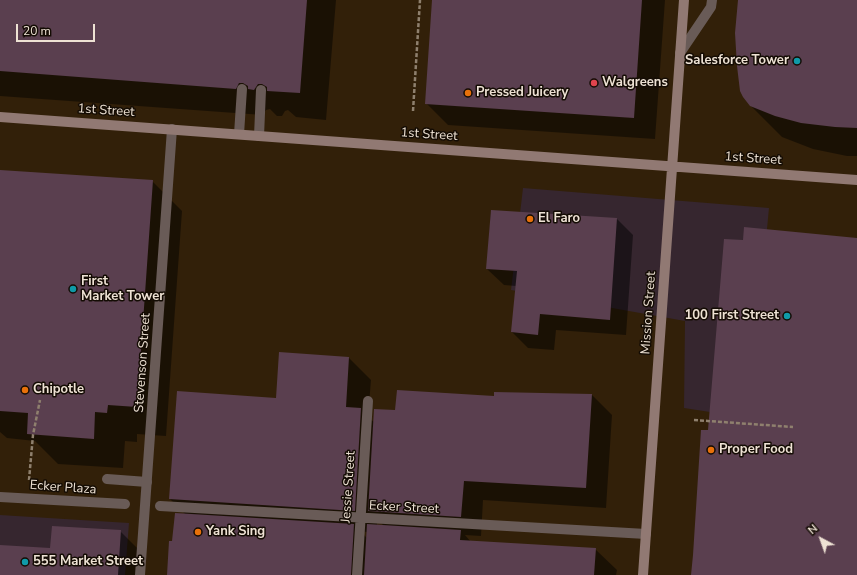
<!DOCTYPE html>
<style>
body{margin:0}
#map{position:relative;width:857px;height:575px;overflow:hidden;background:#322009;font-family:"Nunito Sans",sans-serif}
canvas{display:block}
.north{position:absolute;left:801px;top:519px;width:40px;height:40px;-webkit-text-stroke:3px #140c04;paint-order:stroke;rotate:319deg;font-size:11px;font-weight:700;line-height:16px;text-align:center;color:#eee2d4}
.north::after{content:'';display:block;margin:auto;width:14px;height:18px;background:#eee2d4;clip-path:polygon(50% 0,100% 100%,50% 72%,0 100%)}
.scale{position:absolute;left:16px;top:24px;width:79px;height:18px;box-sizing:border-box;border:2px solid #eee2d4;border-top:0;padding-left:5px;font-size:12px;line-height:14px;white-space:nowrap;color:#eee2d4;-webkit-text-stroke:3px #140c04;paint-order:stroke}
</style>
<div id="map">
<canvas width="857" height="575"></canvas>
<div class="north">N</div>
<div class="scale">20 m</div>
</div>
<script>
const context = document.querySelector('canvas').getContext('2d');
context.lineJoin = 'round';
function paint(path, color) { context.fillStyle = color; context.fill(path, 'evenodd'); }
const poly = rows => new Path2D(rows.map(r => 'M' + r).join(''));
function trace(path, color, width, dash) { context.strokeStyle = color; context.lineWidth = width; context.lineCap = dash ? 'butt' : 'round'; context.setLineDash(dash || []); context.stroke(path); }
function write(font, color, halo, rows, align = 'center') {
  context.font = font + ' "Nunito Sans",sans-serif'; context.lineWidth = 3; context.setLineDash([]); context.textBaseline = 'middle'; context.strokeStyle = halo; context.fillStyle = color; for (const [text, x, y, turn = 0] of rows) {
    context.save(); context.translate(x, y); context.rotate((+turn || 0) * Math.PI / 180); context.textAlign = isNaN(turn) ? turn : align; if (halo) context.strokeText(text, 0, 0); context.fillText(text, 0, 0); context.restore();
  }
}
paint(poly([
 [523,188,769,208,749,418,684,408,685,321,511,290],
 [0,515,129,523,125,575,0,575]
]), '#36262f');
paint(poly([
 [0,0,336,0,326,120,296,117,288,110,285,111,282,116,277,116,270,109,266,110,263,115,0,96],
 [433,0,665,0,655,139,448,125,426,103],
 [739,0,857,0,857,156,847,156,813,149,782,137,751,106],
 [0,171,152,181,182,211,166,436,137,434,137,442,125,441,123,468,58,464,35,441,7,438,0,432],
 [491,211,617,219,633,235,626,335,556,330,554,350,528,348,512,332,516,286,504,285,487,269],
 [349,358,371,380,368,417,374,422,396,411,495,397,592,395,612,415,606,508,483,500,481,536,465,535,471,542,595,549,617,570,616,575,168,575,173,542,186,515,170,499,276,399],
 [377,519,384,526,377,526],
 [360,531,367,532,367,538],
 [120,531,145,556,143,575,0,575,0,546,51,549]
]), '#0007');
paint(poly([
 [0,0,307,0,300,93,267,91,267,87,262,84,258,84,254,90,248,89,248,86,243,83,239,83,236,89,0,71],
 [432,0,642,0,634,118,425,104],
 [738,0,857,0,857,128,835,127,801,123,775,116,750,106,743,97,740,91,737,66,735,33],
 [0,170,153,180,137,407,108,405,107,413,95,412,94,439,27,434,28,413,0,411],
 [491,210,617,218,610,320,540,314,538,335,511,332,517,271,486,269],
 [744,227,857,238,857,575,691,575,693,555,701,430,708,430,724,239,743,240],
 [279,352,349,357,346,407,361,408,355,511,169,499,177,391,276,398],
 [397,390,494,396,494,392,592,394,586,488,464,481,461,517,368,511,374,409,395,410],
 [175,513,354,524,351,575,167,575,169,541,172,541],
 [367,524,461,530,460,540,596,548,594,575,364,575],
 [52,526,121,530,118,575,0,575,0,545,50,548]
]), '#5a3f4f');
trace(poly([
 [413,111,420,0],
 [694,420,793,427],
 [29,480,33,435,40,400]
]), '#8f806e', 2.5, [4, 2]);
trace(poly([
 [680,53,711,7,712,0],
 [239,134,242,89],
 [259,136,261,90],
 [107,479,147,482]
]), '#695b57', 10);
trace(poly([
 [0,497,125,504],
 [160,506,646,534],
 [140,575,172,129],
 [357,575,368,401]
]), '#695b57', 10);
trace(poly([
 [0,117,857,180],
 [643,575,684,0]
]), '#917973', 10);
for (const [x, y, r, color] of [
 [797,61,4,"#0f9aa8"],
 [594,83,4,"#e0444e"],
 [468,93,4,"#e8710a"],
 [530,219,4,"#e8710a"],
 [73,289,4,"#0f9aa8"],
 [787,316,4,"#0f9aa8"],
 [25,390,4,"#e8710a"],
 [711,450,4,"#e8710a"],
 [198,532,4,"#e8710a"],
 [25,562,4,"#0f9aa8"]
]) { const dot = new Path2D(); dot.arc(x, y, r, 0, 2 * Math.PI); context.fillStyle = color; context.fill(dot); trace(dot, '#140c04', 1.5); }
write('bold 13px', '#eee2d4', '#140c04', [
 ["Salesforce Tower",789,61,"right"],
 ["Walgreens",602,83],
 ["Pressed Juicery",476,93],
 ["El Faro",538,219],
 ["First",81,282],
 ["Market Tower",81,297],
 ["100 First Street",779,316,"right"],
 ["Chipotle",33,390],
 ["Proper Food",719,450],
 ["Yank Sing",206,532],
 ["555 Market Street",33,562]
], 'left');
write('13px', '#eee2d4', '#140c04', [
 ["1st Street",106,111,4],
 ["1st Street",429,135,4],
 ["1st Street",753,159,4],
 ["Mission Street",649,313,-86],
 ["Stevenson Street",143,363,-86],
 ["Jessie Street",349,487,-86],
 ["Ecker Plaza",63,488,4],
 ["Ecker Street",404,508,3]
]);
</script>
